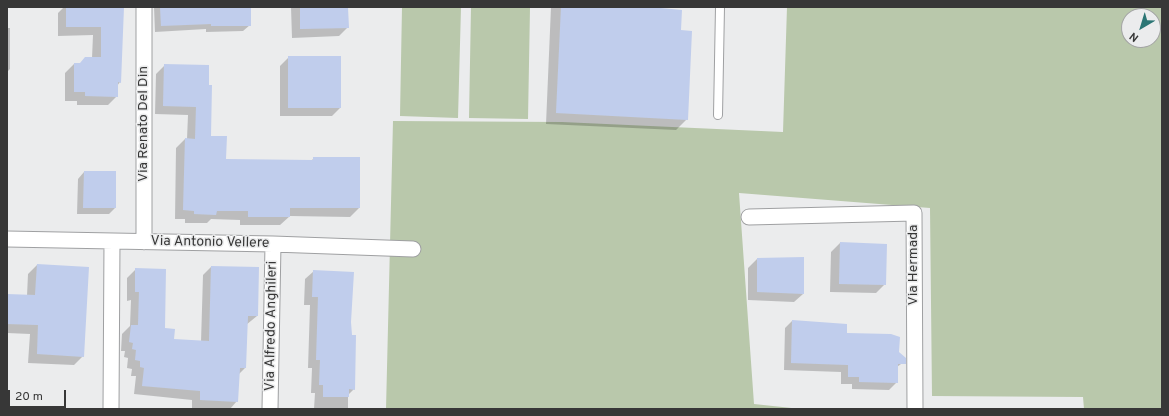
<!DOCTYPE html>
<style>
body{margin:0}
#map{position:relative;width:1169px;height:416px;overflow:hidden;background:#ebeced;font-family:Overpass,sans-serif}
canvas{display:block}
.frame{position:absolute;inset:0;border:8px solid #373737;pointer-events:none}
.north{position:absolute;left:1121px;top:8px;width:40px;height:40px;box-sizing:border-box;background:#ebeced;border:1px solid #a3a4a4;border-radius:50%;rotate:218deg;font-size:11px;font-weight:700;line-height:16px;text-align:center;color:#373737}
.north::after{content:'';display:block;margin:auto;width:14px;height:18px;background:#2c7675;clip-path:polygon(50% 0,100% 100%,50% 72%,0 100%)}
.scale{position:absolute;left:8px;top:390px;width:58px;height:18px;box-sizing:border-box;border:2px solid #373737;border-top:0;padding-left:5px;font-size:12px;line-height:14px;white-space:nowrap;color:#373737;-webkit-text-stroke:3px #ebeced;paint-order:stroke}
</style>
<div id="map">
<canvas width="1169" height="416"></canvas>
<div class="frame"></div>
<div class="north">N</div>
<div class="scale">20 m</div>
</div>
<script>
const context = document.querySelector('canvas').getContext('2d');
context.lineJoin = 'round';
function paint(path, color) { context.fillStyle = color; context.fill(path, 'evenodd'); }
const poly = rows => new Path2D(rows.map(r => 'M' + r).join(''));
function trace(path, color, width, dash) { context.strokeStyle = color; context.lineWidth = width; context.lineCap = dash ? 'butt' : 'round'; context.setLineDash(dash || []); context.stroke(path); }
function write(font, color, halo, rows, align = 'center') {
  context.font = font + ' Overpass,sans-serif'; context.lineWidth = 3; context.setLineDash([]); context.textBaseline = 'middle'; context.strokeStyle = halo; context.fillStyle = color; for (const [text, x, y, turn = 0] of rows) {
    context.save(); context.translate(x, y); context.rotate((+turn || 0) * Math.PI / 180); context.textAlign = isNaN(turn) ? turn : align; if (halo) context.strokeText(text, 0, 0); context.fillText(text, 0, 0); context.restore();
  }
}
paint(poly([
 [402,7,461,7,458,118,400,116],
 [471,7,530,8,528,119,469,118],
 [787,7,1162,7,1162,409,1084,409,1083,397,932,396,930,208,739,193,754,404,801,409,386,409,393,121,562,122,783,132],
 [1129,16,1153,16,1153,40,1129,40]
]), '#b9c8ab');
paint(poly([
 [64,7,123,7,120,82,117,86,117,96,108,105,77,105,77,101,65,101,65,73,74,64,80,64,92,58,93,35,58,36,58,13],
 [154,7,250,7,250,25,243,31,206,32,206,29,155,32],
 [291,7,347,7,348,27,339,36,292,38],
 [551,7,649,7,680,31,687,119,676,130,546,124],
 [7,28,10,28,10,69,7,72],
 [288,58,340,108,332,116,280,116,280,66],
 [165,65,208,66,210,136,225,160,311,161,314,158,359,208,350,217,290,216,280,225,240,225,240,220,211,219,207,223,185,223,185,219,175,219,176,148,185,139,187,139,188,115,155,114,156,74],
 [84,172,115,208,109,214,77,214,78,179],
 [840,243,885,284,876,293,830,292,831,252],
 [757,259,803,294,794,302,748,300,748,268],
 [37,265,83,356,74,365,28,363,30,334,7,333,7,295,27,296,28,274],
 [211,267,258,268,257,316,246,325,245,368,239,374,237,401,230,409,192,408,192,400,134,394,136,376,131,376,132,369,127,368,128,358,124,357,125,351,121,351,122,334,130,326,131,300,127,301,127,278,136,269,164,329,173,340,201,342,203,275],
 [314,271,350,322,354,389,348,395,348,409,314,409,315,393,311,393,312,368,308,368,310,305,304,305,305,279],
 [792,321,846,334,898,352,901,364,897,367,897,382,889,390,852,389,852,384,841,384,841,372,784,370,785,328]
]), '#0003');
paint(poly([
 [66,7,124,7,121,83,118,82,118,97,85,96,85,92,74,92,74,63,80,63,85,57,101,57,101,27,66,27],
 [160,7,251,7,251,26,211,26,211,24,161,26],
 [300,7,348,7,349,28,300,29],
 [561,7,650,7,682,10,681,30,692,31,688,120,556,113],
 [288,56,341,56,341,108,288,108],
 [164,64,209,65,209,85,212,85,211,136,227,136,226,159,313,160,313,157,360,157,360,208,290,208,290,217,248,217,248,211,217,211,216,215,194,214,194,211,183,210,185,138,195,139,196,107,163,106],
 [84,171,116,171,116,208,83,208],
 [840,242,887,244,886,285,839,284],
 [804,257,804,294,757,292,757,258],
 [37,264,89,267,84,357,37,354,38,325,7,324,7,294,35,295],
 [211,266,259,267,258,316,248,316,246,368,240,368,238,402,200,400,200,391,142,386,144,368,140,367,140,361,135,360,136,350,132,349,133,343,129,342,131,325,138,325,139,292,135,292,135,268,166,269,165,328,175,329,174,339,209,341],
 [313,270,354,272,351,322,352,335,356,335,355,390,349,389,349,397,323,397,323,385,319,385,320,360,316,360,318,297,312,297],
 [792,320,847,324,847,333,891,334,900,337,899,352,906,358,906,364,898,364,898,383,859,382,859,377,848,377,848,365,791,363]
]), '#c0cdec');
const lane = poly([
 [718,115,720,7]
]);
const street = poly([
 [749,217,914,213,915,409],
 [7,239,273,244,413,249],
 [144,242,144,7],
 [111,409,112,241],
 [270,409,273,244]
]);
trace(lane, '#9fa0a2', 10);
trace(street, '#9fa0a2', 17);
trace(lane, '#fff', 8);
trace(street, '#fff', 15);
write('14px', '#373737', '#ebeced', [
 ["Via Renato Del Din",144,124,-90],
 ["Via Antonio Vellere",210,243,1],
 ["Via Hermada",914,265,-90],
 ["Via Alfredo Anghileri",272,326,-89]
]);
</script>
